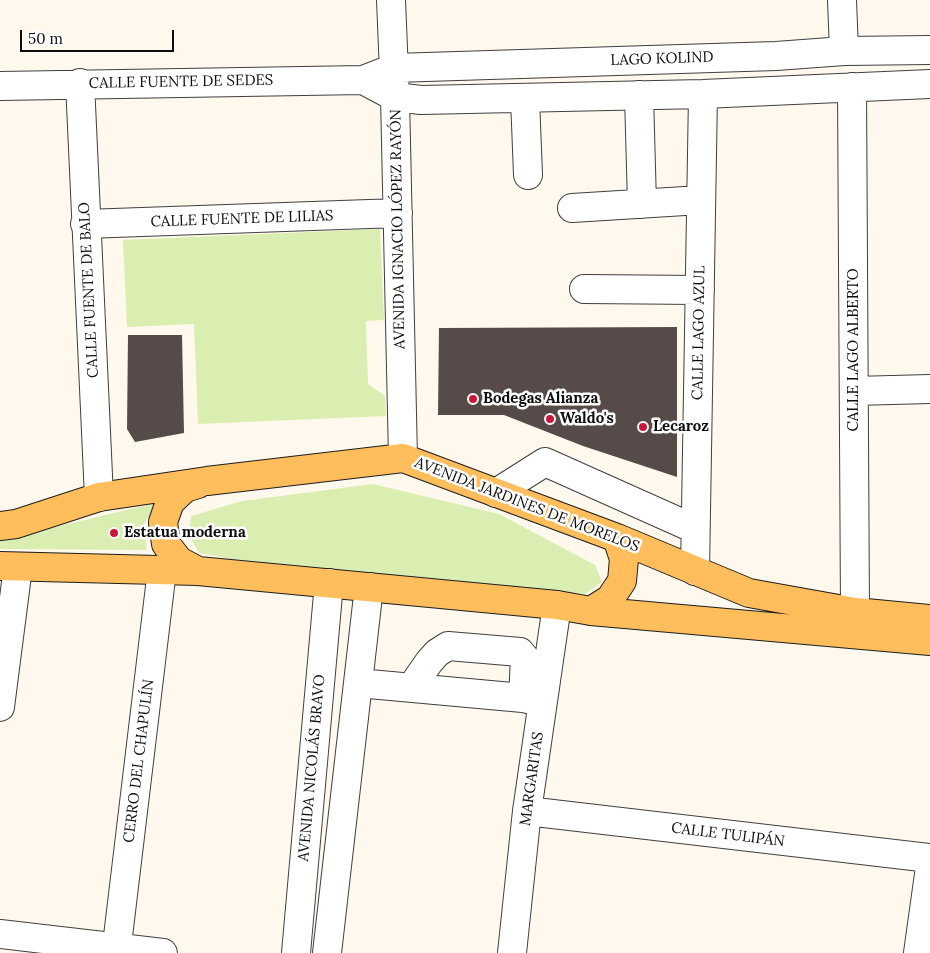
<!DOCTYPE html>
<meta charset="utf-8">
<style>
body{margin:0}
#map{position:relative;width:930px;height:953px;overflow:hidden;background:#fff8ec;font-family:Lora,serif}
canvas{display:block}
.scale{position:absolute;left:20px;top:30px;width:154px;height:22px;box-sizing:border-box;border:2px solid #0c0c0c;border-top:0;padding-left:6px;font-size:15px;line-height:18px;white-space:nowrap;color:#0c0c0c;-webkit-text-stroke:4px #fff;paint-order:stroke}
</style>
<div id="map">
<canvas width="930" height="953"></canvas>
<div class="scale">50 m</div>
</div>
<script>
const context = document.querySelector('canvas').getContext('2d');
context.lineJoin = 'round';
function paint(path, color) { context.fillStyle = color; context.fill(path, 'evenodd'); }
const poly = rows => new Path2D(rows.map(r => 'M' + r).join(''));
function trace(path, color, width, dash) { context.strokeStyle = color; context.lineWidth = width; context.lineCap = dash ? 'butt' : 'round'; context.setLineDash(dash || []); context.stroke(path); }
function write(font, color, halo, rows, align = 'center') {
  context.font = font + ' Lora,serif'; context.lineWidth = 5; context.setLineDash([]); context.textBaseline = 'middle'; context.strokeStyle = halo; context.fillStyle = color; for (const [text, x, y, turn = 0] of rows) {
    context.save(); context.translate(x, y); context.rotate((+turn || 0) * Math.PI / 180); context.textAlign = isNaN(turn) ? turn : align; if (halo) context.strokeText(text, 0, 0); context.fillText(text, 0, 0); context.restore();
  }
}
paint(poly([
 [380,229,384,320,366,321,368,384,385,396,386,416,198,424,194,324,127,327,123,240],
 [373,484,499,514,595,565,602,582,585,594,231,559,199,553,189,535,191,516,242,501],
 [156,503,143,526,147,550,0,549,0,540]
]), '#daeeb1');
paint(poly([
 [677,327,677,477,583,446,504,415,438,415,439,328],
 [128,335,182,335,184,433,135,442,127,429]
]), '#564b48');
const minor = poly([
 [391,0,395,97,403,458],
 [842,0,844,51],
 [363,80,395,97,421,100,703,94,930,84],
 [80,83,99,497],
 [0,86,363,80,394,68,776,56,844,51,930,50],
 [852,87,855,612],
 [639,95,642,204],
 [525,98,528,175],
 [572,208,701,200],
 [85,224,398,213],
 [584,289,700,290],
 [854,391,930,389],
 [496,493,545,462,695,529],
 [695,571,703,94],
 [358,683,523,698,542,702],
 [411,688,429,662,437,653,448,646,520,652,525,658,523,698],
 [0,707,18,567],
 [527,811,930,858],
 [0,934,163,953],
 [116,953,162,570],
 [296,953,329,583],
 [327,953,369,587],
 [512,953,527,811,557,605],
 [918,953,930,867]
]);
const major = poly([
 [198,484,185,488,170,502,163,522,166,544,179,561,198,571],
 [0,526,16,524,99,497,207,481,403,458,617,538,749,593,855,612,930,619],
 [0,566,198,571,557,605,591,611,930,641],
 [591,611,610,599,622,581,624,559,617,538]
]);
trace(minor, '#3f3f3f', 30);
trace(major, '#1d1d1d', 30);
trace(minor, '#fff', 28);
trace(major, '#ffbd5c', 28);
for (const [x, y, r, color] of [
 [473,399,5,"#cb163c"],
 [550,419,5,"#cb163c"],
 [643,427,5,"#cb163c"],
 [114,533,5,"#cb163c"]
]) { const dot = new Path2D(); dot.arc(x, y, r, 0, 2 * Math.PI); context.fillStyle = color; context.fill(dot); trace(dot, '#fff', 2); }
write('15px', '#0c0c0c', '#fff', [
 ["LAGO KOLIND",662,59,-2],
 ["CALLE FUENTE DE SEDES",181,82,-1],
 ["CALLE FUENTE DE LILIAS",242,219,-2],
 ["AVENIDA IGNACIO LÓPEZ RAYÓN",398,229,-91],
 ["CALLE FUENTE DE BALO",89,290,-93],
 ["CALLE LAGO AZUL",699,333,-89],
 ["CALLE LAGO ALBERTO",854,350,-90],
 ["AVENIDA JARDINES DE MORELOS",527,505,21],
 ["CERRO DEL CHAPULÍN",139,761,-83],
 ["AVENIDA NICOLÁS BRAVO",312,768,-85],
 ["MARGARITAS",532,779,-82],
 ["CALLE TULIPÁN",728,835,7]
]);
write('bold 15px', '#0c0c0c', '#fff', [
 ["Bodegas Alianza",483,399],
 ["Waldo's",560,419],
 ["Lecaroz",653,427],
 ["Estatua moderna",124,533]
], 'left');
</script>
